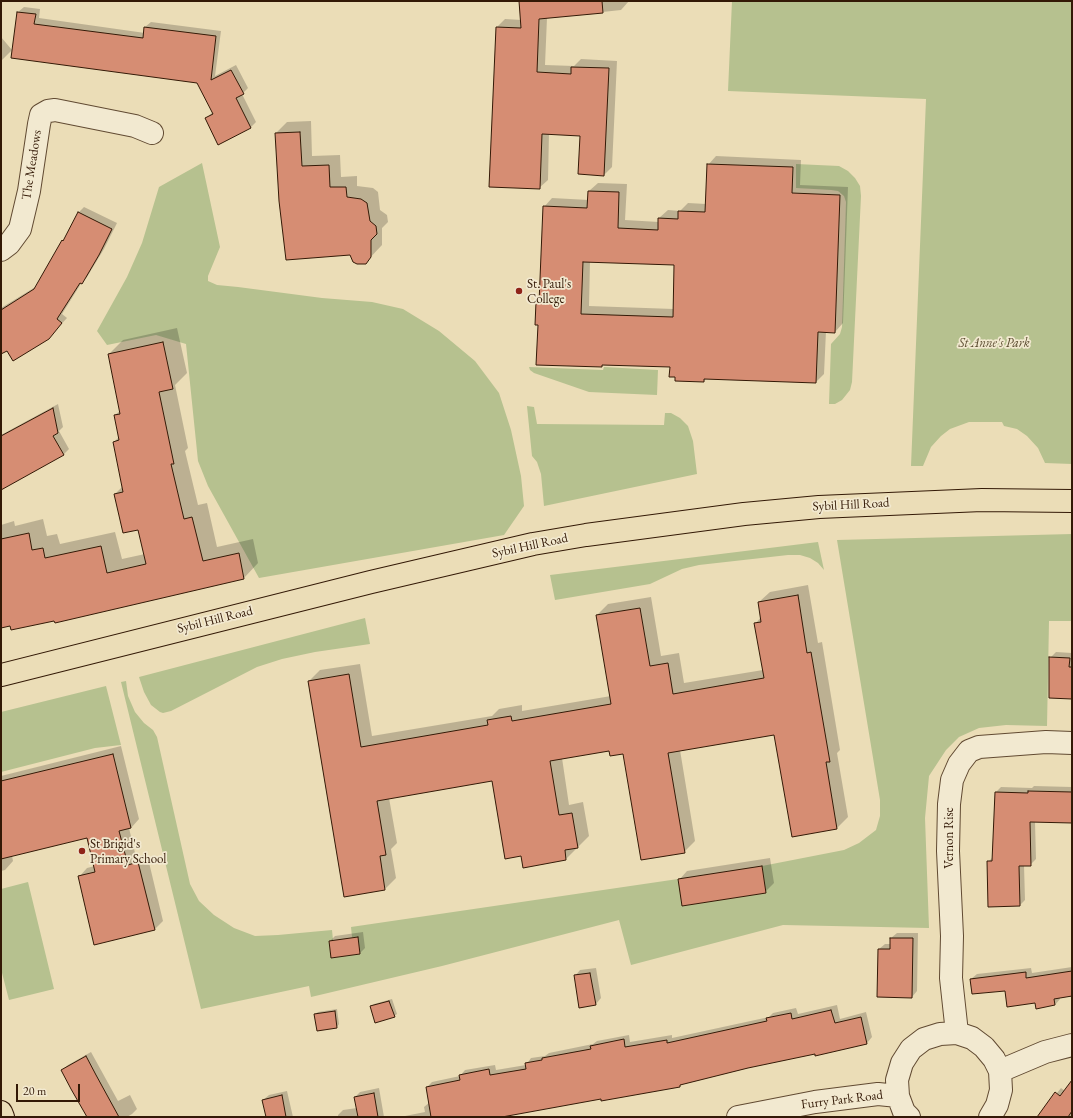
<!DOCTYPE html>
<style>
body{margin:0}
#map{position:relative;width:1073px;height:1118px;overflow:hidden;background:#ebddb7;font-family:"EB Garamond",serif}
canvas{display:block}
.frame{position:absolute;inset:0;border:2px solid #331906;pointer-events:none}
.scale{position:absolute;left:16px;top:1084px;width:64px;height:18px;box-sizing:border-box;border:2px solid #331906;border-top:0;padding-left:5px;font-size:12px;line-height:14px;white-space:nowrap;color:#331906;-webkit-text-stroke:3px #f2e9d0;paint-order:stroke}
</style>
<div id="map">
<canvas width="1073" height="1118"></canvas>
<div class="frame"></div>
<div class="scale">20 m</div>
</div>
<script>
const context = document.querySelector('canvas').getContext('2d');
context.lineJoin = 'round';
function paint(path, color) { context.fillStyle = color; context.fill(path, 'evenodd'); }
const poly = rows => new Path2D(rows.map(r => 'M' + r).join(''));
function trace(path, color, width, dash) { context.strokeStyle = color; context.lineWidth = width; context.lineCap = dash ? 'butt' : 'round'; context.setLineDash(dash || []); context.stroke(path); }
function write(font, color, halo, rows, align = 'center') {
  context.font = font + ' "EB Garamond",serif'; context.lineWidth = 3.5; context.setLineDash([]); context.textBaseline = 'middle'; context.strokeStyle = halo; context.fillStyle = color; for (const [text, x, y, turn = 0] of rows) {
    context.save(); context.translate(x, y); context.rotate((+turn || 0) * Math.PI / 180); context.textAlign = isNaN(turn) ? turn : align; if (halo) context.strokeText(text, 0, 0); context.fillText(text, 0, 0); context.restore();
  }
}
paint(poly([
 [732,1,1072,1,1072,464,1045,463,1038,448,1027,436,1017,429,1004,426,1002,422,969,422,950,429,941,436,931,447,923,466,911,466,926,99,728,91],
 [202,163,220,247,208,276,208,281,217,285,238,287,322,298,372,302,403,309,439,331,475,361,499,393,511,430,521,476,524,506,504,535,259,578,208,486,198,461,186,344,156,335,107,345,97,331,127,277,142,243,159,187],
 [796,164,839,166,848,171,855,178,860,186,861,196,852,382,850,390,842,400,835,404,829,404,831,344,840,334,842,327,846,202,844,196,838,191,831,190,796,188],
 [529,367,603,370,604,367,658,370,657,395,589,392,534,373,530,370],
 [527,406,534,407,537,424,664,425,665,413,671,413,680,418,688,426,693,441,697,474,544,506,541,474,537,462,532,456],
 [1072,534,1072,621,1049,621,1047,726,1006,725,979,728,959,737,946,750,929,776,925,818,929,928,783,925,631,965,619,920,442,966,311,997,309,986,201,1009,121,682,126,681,128,696,135,712,144,723,153,730,157,737,190,884,199,901,214,915,234,928,255,936,278,935,332,930,333,940,329,941,331,958,360,954,358,937,352,937,351,927,678,879,683,906,766,893,762,866,844,850,859,843,876,830,880,816,880,800,837,540],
 [818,542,824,570,818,563,810,558,800,555,788,555,699,565,682,569,650,584,555,600,550,575],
 [365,618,370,644,315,652,282,659,257,667,171,711,163,713,160,712,151,705,144,692,139,677],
 [106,686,121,745,95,748,1,772,1,712],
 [28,882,54,989,9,1000,1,969,1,889]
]), '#b6c18f');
paint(poly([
 [520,1,629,1,621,10,547,18,545,65,574,66,581,59,617,61,612,167,604,175,581,135,549,133,548,180,539,188,497,27,505,19,522,20],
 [24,7,40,9,39,18,145,33,145,27,151,22,221,31,215,76,236,65,248,88,242,94,256,122,251,127,219,144,206,118,213,112,197,82,12,57,18,12],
 [1,37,12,50,1,61],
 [311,121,312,156,340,155,341,177,357,176,357,186,373,188,378,192,380,210,387,215,388,222,382,228,382,245,365,263,350,254,276,133,287,122],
 [716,156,801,160,800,185,848,187,843,323,835,332,826,331,824,374,816,382,707,378,704,381,676,376,671,366,604,364,602,366,539,324,537,303,540,300,544,207,552,198,589,200,589,191,598,183,627,184,625,220,659,222,659,218,668,210,680,211,688,203,706,204,708,165],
 [590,261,676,264,674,309,589,306],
 [84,207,117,223,104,249,87,277,82,282,62,314,67,318,54,332,7,349,1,353,1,308,37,286,51,265,79,212],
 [177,328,187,373,175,385,188,448,185,451,198,505,207,503,217,547,253,539,258,563,244,578,55,620,1,626,1,525,14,521,15,526,43,519,47,536,57,534,60,544,115,532,122,559,145,554,139,528,115,494,123,486,114,442,119,437,115,415,121,410,109,354,123,340],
 [58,404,63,427,59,431,69,449,64,454,1,489,1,435],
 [808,585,818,643,822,642,840,750,837,753,848,817,837,828,775,734,680,750,695,841,684,852,624,753,610,750,562,758,569,805,583,802,589,836,566,859,522,855,493,780,389,798,397,843,391,849,396,878,385,889,309,681,320,670,360,664,372,736,492,716,499,709,522,705,522,711,611,696,597,615,608,604,651,597,661,656,679,653,684,683,763,670,756,623,761,617,759,602,770,592],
 [1056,652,1072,653,1072,698,1050,658],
 [121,746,139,819,131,828,129,828,136,857,147,854,163,921,155,929,79,877,87,868,95,866,87,837,12,856,13,861,5,870,1,871,1,776],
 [1034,786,1072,787,1072,822,1035,822,1036,859,1030,865,1024,865,1025,900,1020,905,988,862,993,857,996,792,1001,787,1032,788],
 [770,858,774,883,765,892,679,880,687,871],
 [363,932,365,948,360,953,330,941,335,936],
 [897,933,918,933,917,991,912,997,879,949,885,944,891,944,891,938],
 [1072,967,1072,996,1060,998,1060,999,1055,1005,1036,1002,1006,990,971,979,977,974,1031,968,1032,973],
 [596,968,601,998,596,1004,575,976,580,970],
 [392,999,397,1014,394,1016,371,1006,374,1004],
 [837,1005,840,1019,866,1012,872,1037,867,1043,748,1067,683,1083,680,1086,602,1098,510,1114,508,1117,400,1117,425,1112,424,1107,430,1102,427,1087,432,1082,460,1076,465,1070,495,1065,496,1070,526,1065,531,1058,545,1056,549,1053,593,1044,597,1041,629,1035,630,1042,672,1035,672,1038,769,1017,773,1013,796,1008,798,1014],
 [337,1009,339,1024,337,1027,318,1029,315,1014,318,1012],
 [91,1052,118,1101,130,1095,137,1109,132,1114,127,1117,86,1117,88,1116,62,1070,68,1065],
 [379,1088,384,1117,338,1117,338,1115,343,1110,357,1108,355,1097,360,1092],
 [1061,1088,1065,1091,1072,1089,1072,1117,1038,1117],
 [287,1091,293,1117,267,1117,263,1100,269,1095]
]), '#0003');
const building = poly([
 [519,1,602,1,603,13,539,19,537,72,571,74,571,67,609,68,604,176,578,174,580,136,542,134,540,189,489,187,496,27,521,28,519,1],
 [17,12,36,14,34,24,143,38,144,27,216,36,211,80,231,70,244,94,236,98,251,128,218,145,205,118,213,114,197,83,11,58,17,12],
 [300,132,302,166,329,165,330,187,346,187,347,197,361,199,367,203,370,221,376,226,377,234,371,240,371,257,366,264,357,264,353,262,350,255,286,260,279,201,275,133,300,132],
 [707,164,793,167,792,193,840,195,835,333,818,332,816,383,704,379,704,382,675,381,675,377,669,377,670,367,602,365,602,367,536,365,538,325,535,325,536,302,539,303,543,206,587,208,588,191,619,192,618,228,658,230,658,218,678,219,678,211,705,212,707,164],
 [583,262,674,265,673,317,581,314,583,262],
 [78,212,112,229,99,255,82,284,80,283,57,319,62,323,49,339,13,361,7,351,1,354,1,310,34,289,62,240,63,241,78,212],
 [163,342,173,389,159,392,174,464,171,464,184,519,192,517,203,561,239,553,244,579,55,623,54,621,11,630,10,626,1,628,1,539,29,533,32,550,43,548,45,558,101,546,107,573,146,564,138,530,123,533,114,494,123,492,113,442,119,440,114,415,120,414,108,354,163,342],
 [53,408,58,433,53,436,64,455,1,490,1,436,53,408],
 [798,595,807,653,811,652,830,762,826,762,837,829,792,837,774,735,668,753,685,853,641,860,623,754,610,756,609,751,550,761,559,815,572,813,578,848,565,850,566,860,523,868,521,856,505,859,492,781,377,801,386,855,380,856,385,890,344,897,308,681,349,674,361,747,488,725,487,720,511,716,512,721,611,704,596,615,640,608,650,666,668,663,673,694,764,678,754,623,761,622,758,602,798,595],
 [1049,657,1070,658,1069,667,1072,667,1072,699,1049,698,1049,657],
 [113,754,131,828,119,831,128,865,138,862,155,930,94,945,78,876,95,872,87,838,1,859,1,781,113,754],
 [1028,791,1072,792,1072,823,1030,822,1031,866,1019,866,1020,906,988,907,987,861,992,861,995,792,1028,793,1028,791],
 [762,866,766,893,682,906,678,879,762,866],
 [358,937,360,954,331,958,329,941,358,937],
 [890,938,913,938,912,998,877,997,878,949,890,949,890,938],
 [1072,971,1072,996,1054,999,1055,1005,1036,1009,1035,1003,1007,1007,1005,991,972,994,970,979,1026,972,1026,978,1072,971],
 [590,973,596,1005,579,1008,574,975,590,973],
 [389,1001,395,1017,375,1023,370,1006,389,1001],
 [831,1010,835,1023,861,1017,867,1044,815,1056,815,1054,748,1068,680,1085,680,1087,601,1101,601,1099,502,1117,431,1117,426,1087,460,1080,459,1075,489,1069,490,1075,526,1069,525,1063,542,1060,542,1058,591,1049,590,1046,624,1039,625,1047,667,1040,667,1043,767,1021,766,1018,791,1013,792,1019,831,1010],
 [335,1011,337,1028,317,1031,314,1014,335,1011],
 [86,1056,96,1075,119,1117,87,1117,71,1089,61,1070,86,1056],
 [1072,1080,1072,1111,1068,1117,1037,1117,1055,1092,1060,1096,1072,1080],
 [374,1093,378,1117,358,1117,354,1097,374,1093],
 [282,1095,286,1117,266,1117,262,1100,282,1095]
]);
paint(building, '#d68d73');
trace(building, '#331906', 1);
const minor = poly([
 [1,250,9,244,20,229,29,191,39,124,41,115,48,111,55,110,135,126,152,133],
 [957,1033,951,978,952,936,948,851,949,804,952,780,959,764,969,751,979,747,1046,742,1072,743],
 [1000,1071,1045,1052,1072,1045],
 [738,1117,815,1102,878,1094,898,1096],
 [909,1117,904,1112,898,1096,897,1080,902,1063,911,1049,924,1039,940,1034,957,1033,972,1038,984,1047,994,1059,1000,1071,1001,1090,997,1105,990,1117]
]);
const major = poly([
 [1,675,371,582,533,544,586,535,744,514,819,507,982,500,1072,501],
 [1,1112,3,1117]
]);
trace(minor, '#614a32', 24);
trace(major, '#331906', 24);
trace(minor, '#f2e9d0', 22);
trace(major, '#ebddb7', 22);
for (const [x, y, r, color] of [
 [519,291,4,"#8f2418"],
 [82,851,4,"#8f2418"]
]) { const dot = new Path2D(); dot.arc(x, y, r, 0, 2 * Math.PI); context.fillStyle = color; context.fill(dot); trace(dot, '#f2e9d0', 1.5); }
write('13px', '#331906', '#f2e9d0', [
 ["The Meadows",32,165,-81],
 ["Sybil Hill Road",851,505,-3],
 ["Sybil Hill Road",530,546,-12],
 ["Sybil Hill Road",215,620,-14],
 ["Vernon Rise",949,838,-90],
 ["Furry Park Road",842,1100,-7]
]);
write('13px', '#331906', '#f2e9d0', [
 ["St. Paul's",527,284],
 ["College",527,299],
 ["St Brigid's",90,844],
 ["Primary School",90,859]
], 'left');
write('italic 13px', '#5a4b2f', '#f2e9d0', [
 ["St Anne's Park",994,343]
]);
</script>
